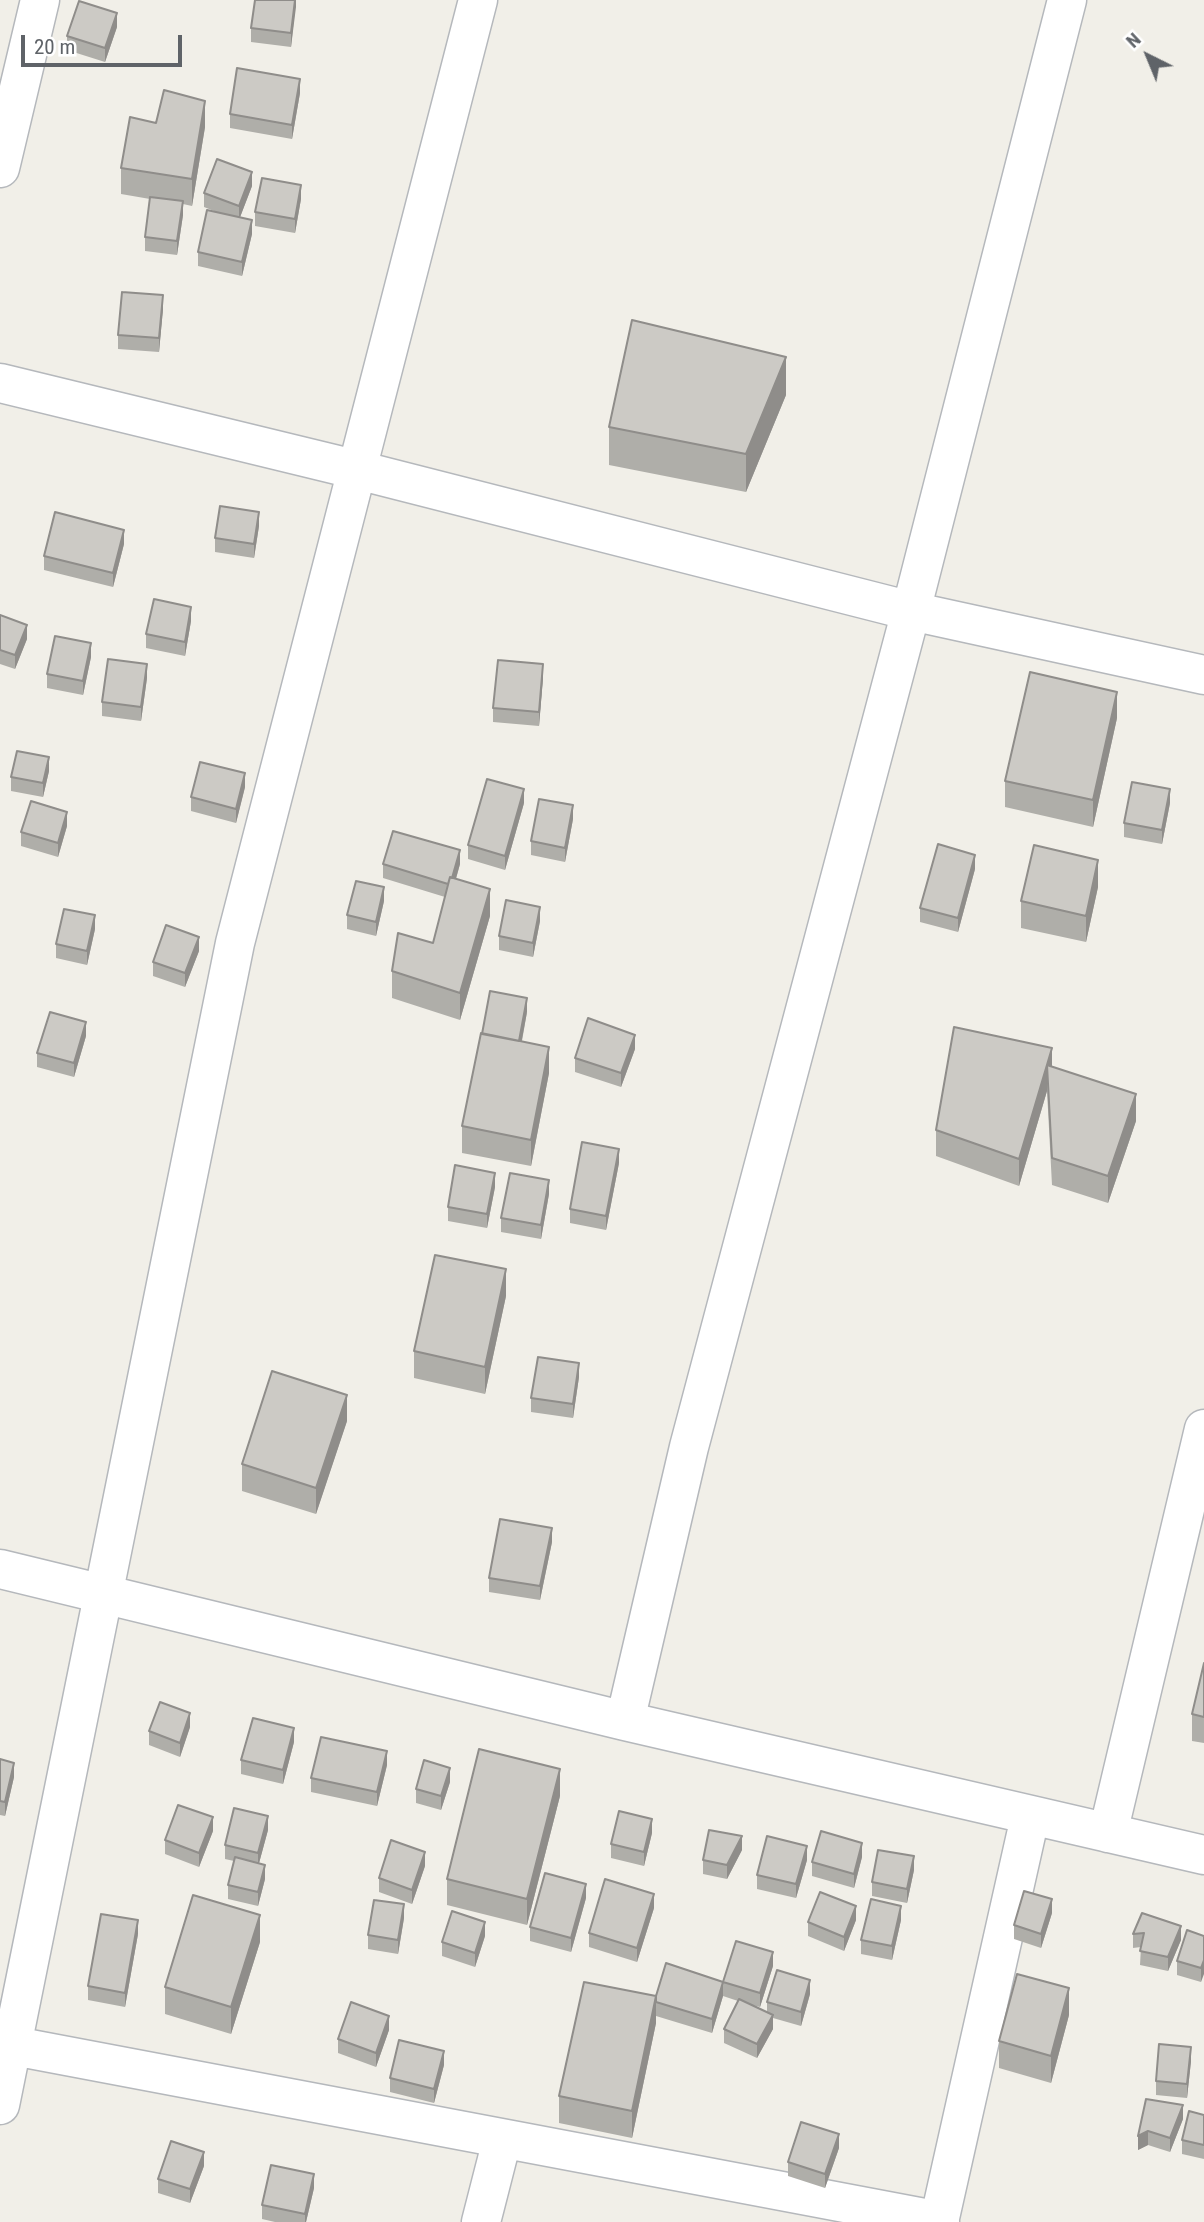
<!DOCTYPE html>
<style>
body{margin:0}
#map{position:relative;width:1204px;height:2222px;overflow:hidden;background:#f1efe8;font-family:"Roboto Condensed",sans-serif}
canvas{display:block}
.north{position:absolute;left:1113px;top:21px;width:70px;height:70px;-webkit-text-stroke:5px #fff;paint-order:stroke;rotate:317deg;font-size:19px;font-weight:700;line-height:28px;text-align:center;color:#5f6368}
.north::after{content:'';display:block;margin:auto;width:24px;height:32px;background:#5f6368;clip-path:polygon(50% 0,100% 100%,50% 72%,0 100%)}
.scale{position:absolute;left:21px;top:35px;width:161px;height:32px;box-sizing:border-box;border:4px solid #5f6368;border-top:0;padding-left:9px;font-size:21px;line-height:24px;white-space:nowrap;color:#5f6368;-webkit-text-stroke:5px #fff;paint-order:stroke}
</style>
<div id="map">
<canvas width="1204" height="2222"></canvas>
<div class="north">N</div>
<div class="scale">20 m</div>
</div>
<script>
const context = document.querySelector('canvas').getContext('2d');
context.lineJoin = 'round';
const poly = rows => new Path2D(rows.map(r => 'M' + r).join(''));
function trace(path, color, width, dash) { context.strokeStyle = color; context.lineWidth = width; context.lineCap = dash ? 'butt' : 'round'; context.setLineDash(dash || []); context.stroke(path); }
function paint(path, color) { context.fillStyle = color; context.fill(path, 'evenodd'); }
const minor = poly([
 [0,168,40,0],
 [0,383,358,470,911,611,1204,675],
 [0,1569,625,1721,1204,1855],
 [625,1721,689,1447,911,611,1067,0],
 [1108,1833,1204,1429],
 [14,2046,940,2221],
 [0,2105,235,943,478,0],
 [481,2222,502,2140],
 [939,2222,1030,1817]
]);
trace(minor, '#b5b8bc', 41);
trace(minor, '#fff', 38);
paint(poly([
 [296,0,291,47,251,42,251,28],
 [117,27,105,62,67,50,67,36],
 [300,93,292,139,230,128,230,114],
 [156,123,205,127,192,206,183,204,183,215,177,255,145,251,145,237,150,199,121,194,121,168],
 [252,186,240,217,252,234,242,276,198,266,198,252,219,213,204,207,204,193],
 [301,199,295,233,255,226,255,212],
 [163,309,159,352,118,349,118,335],
 [786,395,746,492,609,465,609,427],
 [259,526,254,558,215,552,215,538],
 [124,544,113,587,44,570,44,556],
 [0,615,27,639,15,669,0,664],
 [191,621,185,656,146,648,146,634],
 [91,657,83,695,47,688,47,674],
 [147,678,141,721,102,716,102,702],
 [543,678,539,726,493,722,493,708],
 [1117,718,1093,827,1005,807,1005,781],
 [49,771,43,797,11,791,11,777],
 [245,787,236,823,191,811,191,797],
 [524,803,505,870,468,859,468,845],
 [1170,803,1162,844,1124,837,1124,823],
 [573,819,565,862,531,855,531,841],
 [67,826,58,857,21,846,21,832],
 [383,864,460,864,456,879,490,916,460,1020,392,998,392,971,433,943,445,897,383,878],
 [975,869,958,932,920,922,920,908],
 [1098,887,1086,942,1021,928,1021,901],
 [384,901,376,936,347,929,347,915],
 [540,921,533,957,499,950,499,936],
 [95,929,87,965,56,958,56,944],
 [199,951,185,987,153,976,153,962],
 [527,1012,522,1041,549,1073,531,1166,462,1153,462,1126],
 [86,1036,74,1077,37,1067,37,1053],
 [635,1049,621,1087,575,1072,575,1058],
 [1052,1066,1136,1121,1108,1203,1052,1185,1047,1091,1019,1186,936,1156,936,1130],
 [619,1163,606,1230,570,1223,570,1209],
 [495,1187,487,1228,448,1221,448,1207],
 [549,1194,541,1239,501,1232,501,1218],
 [506,1296,485,1394,414,1378,414,1351],
 [579,1377,573,1418,531,1412,531,1398],
 [347,1421,316,1514,242,1491,242,1464],
 [552,1542,540,1600,489,1592,489,1578],
 [1204,1663,1204,1743,1192,1741,1192,1714],
 [190,1727,180,1757,149,1745,149,1731],
 [294,1742,283,1784,241,1774,241,1760],
 [0,1759,14,1777,5,1816,0,1815],
 [387,1765,377,1806,311,1792,311,1778],
 [450,1782,441,1810,416,1803,416,1789],
 [560,1796,527,1925,447,1905,447,1879],
 [268,1830,259,1863,265,1879,258,1906,228,1899,228,1885,234,1861,225,1859,225,1845],
 [213,1831,199,1867,165,1854,165,1840],
 [652,1833,644,1866,611,1858,611,1844],
 [742,1850,727,1879,703,1874,703,1860],
 [862,1857,854,1888,812,1876,812,1862],
 [807,1860,796,1898,757,1889,757,1875],
 [425,1866,412,1904,379,1892,379,1878],
 [914,1870,907,1903,872,1896,872,1882],
 [586,1898,571,1952,530,1941,530,1927],
 [654,1908,637,1962,589,1947,589,1933],
 [1052,1913,1041,1948,1014,1939,1014,1925],
 [1142,1913,1181,1940,1168,1971,1140,1965,1141,1947,1133,1948,1133,1934],
 [404,1918,398,1954,368,1949,368,1935],
 [856,1920,844,1951,808,1936,808,1922],
 [901,1920,892,1960,861,1954,861,1940],
 [138,1934,125,2007,88,2000,88,1986],
 [485,1936,475,1967,442,1956,442,1942],
 [1204,1936,1201,1982,1177,1975,1177,1961],
 [260,1942,231,2034,165,2014,165,1987],
 [773,1966,760,2007,752,2005,767,2012,767,2002,810,1994,801,2026,773,2018,773,2029,757,2058,724,2043,724,2029,738,2001,723,1996,712,2033,656,2016,656,2023,632,2138,559,2123,559,2096,656,1996,723,1982],
 [1069,2015,1051,2083,999,2068,999,2041],
 [389,2030,376,2067,338,2053,338,2039],
 [1191,2061,1187,2098,1156,2095,1156,2081],
 [444,2065,434,2103,390,2092,390,2078],
 [1146,2099,1183,2119,1170,2152,1148,2145,1138,2150],
 [1204,2115,1204,2159,1182,2154,1182,2140],
 [839,2148,825,2188,788,2176,788,2162],
 [204,2166,190,2203,158,2193,158,2179],
 [314,2188,306,2222,275,2222,262,2219,262,2205]
]), '#afaea9');
paint(poly([
 [295,0,296,0,296,7,291,47,291,33],
 [117,13,117,27,105,62,105,48],
 [300,79,300,93,292,139,292,125],
 [205,101,205,127,192,206,192,179],
 [252,172,252,186,239,220,239,206],
 [301,185,301,199,295,233,295,219],
 [183,201,183,215,177,255,177,241],
 [252,220,252,234,242,276,242,262],
 [163,295,163,309,159,352,159,338],
 [786,357,786,395,746,492,746,454],
 [259,512,259,526,254,558,254,544],
 [124,530,124,544,113,587,113,573],
 [191,607,191,621,185,656,185,642],
 [27,625,27,639,15,669,15,655],
 [91,643,91,657,83,695,83,681],
 [147,664,147,678,141,721,141,707],
 [543,664,543,678,539,726,539,712],
 [1117,692,1117,718,1093,827,1093,800],
 [49,757,49,771,43,797,43,783],
 [245,773,245,787,236,823,236,809],
 [524,789,524,803,505,870,505,856],
 [1170,789,1170,803,1162,844,1162,830],
 [573,805,573,819,565,862,565,848],
 [67,812,67,826,58,857,58,843],
 [460,850,460,864,450,899,450,885],
 [975,855,975,869,958,932,958,918],
 [1098,860,1098,887,1086,942,1086,916],
 [384,887,384,901,376,936,376,922],
 [490,889,490,916,460,1020,460,993],
 [540,907,540,921,533,957,533,943],
 [95,915,95,929,87,965,87,951],
 [199,937,199,951,185,987,185,973],
 [527,998,527,1012,519,1055,519,1041],
 [86,1022,86,1036,74,1077,74,1063],
 [635,1035,635,1049,621,1087,621,1073],
 [549,1047,549,1073,531,1166,531,1140],
 [1052,1048,1052,1075,1047,1065],
 [1047,1065,1047,1091,1019,1186,1019,1159],
 [1136,1094,1136,1121,1108,1203,1108,1176],
 [619,1149,619,1163,606,1230,606,1216],
 [495,1173,495,1187,487,1228,487,1214],
 [549,1180,549,1194,541,1239,541,1225],
 [506,1269,506,1296,485,1394,485,1367],
 [579,1363,579,1377,573,1418,573,1404],
 [347,1395,347,1421,316,1514,316,1488],
 [552,1528,552,1542,540,1600,540,1586],
 [190,1713,190,1727,180,1757,180,1743],
 [294,1728,294,1742,283,1784,283,1770],
 [387,1751,387,1765,377,1806,377,1792],
 [14,1763,14,1777,5,1816,5,1802],
 [450,1768,450,1782,441,1810,441,1796],
 [560,1769,560,1796,527,1925,527,1899],
 [268,1816,268,1830,258,1867,258,1853],
 [213,1817,213,1831,199,1867,199,1853],
 [652,1819,652,1833,644,1866,644,1852],
 [742,1836,742,1850,727,1879,727,1865],
 [862,1843,862,1857,854,1888,854,1874],
 [807,1846,807,1860,796,1898,796,1884],
 [425,1852,425,1866,412,1904,412,1890],
 [914,1856,914,1870,907,1903,907,1889],
 [265,1865,265,1879,258,1906,258,1892],
 [586,1884,586,1898,571,1952,571,1938],
 [654,1894,654,1908,637,1962,637,1948],
 [1052,1899,1052,1913,1041,1948,1041,1934],
 [404,1904,404,1918,398,1954,398,1940],
 [856,1906,856,1920,844,1951,844,1937],
 [901,1906,901,1920,892,1960,892,1946],
 [260,1915,260,1942,231,2034,231,2007],
 [138,1920,138,1934,125,2007,125,1993],
 [485,1922,485,1936,475,1967,475,1953],
 [1181,1926,1181,1940,1168,1971,1168,1957],
 [773,1952,773,1966,760,2007,760,1993],
 [1204,1960,1204,1974,1201,1982,1201,1968],
 [810,1980,810,1994,801,2026,801,2012],
 [723,1982,723,1996,712,2033,712,2019],
 [1069,1988,1069,2015,1051,2083,1051,2056],
 [656,1996,656,2023,632,2138,632,2111],
 [773,2015,773,2029,757,2058,757,2044],
 [389,2016,389,2030,376,2067,376,2053],
 [1191,2047,1191,2061,1187,2098,1187,2084],
 [444,2051,444,2065,434,2103,434,2089],
 [1183,2105,1183,2119,1170,2152,1170,2138],
 [1148,2131,1148,2145,1138,2150,1138,2136],
 [839,2134,839,2148,825,2188,825,2174],
 [204,2152,204,2166,190,2203,190,2189],
 [314,2174,314,2188,306,2222,305,2222,305,2214]
]), '#8f8d8a');
const building = poly([
 [255,0,295,0,291,33,251,28,255,0],
 [79,1,117,13,105,48,67,36,79,1],
 [237,68,300,79,292,125,230,114,237,68],
 [164,90,205,101,192,179,121,168,130,117,156,123,164,90],
 [217,159,252,172,239,206,204,193,217,159],
 [262,178,301,185,295,219,255,212,262,178],
 [150,197,183,201,177,241,145,237,150,197],
 [207,210,252,220,242,262,198,252,207,210],
 [122,292,163,295,159,338,118,335,122,292],
 [632,320,786,357,746,454,609,427,632,320],
 [220,506,259,512,254,544,215,538,220,506],
 [55,512,124,530,113,573,44,556,55,512],
 [154,599,191,607,185,642,146,634,154,599],
 [0,615,27,625,15,655,0,650,0,615],
 [55,636,91,643,83,681,47,674,55,636],
 [108,659,147,664,141,707,102,702,108,659],
 [498,660,543,664,539,712,493,708,498,660],
 [1030,672,1117,692,1093,800,1005,781,1030,672],
 [17,751,49,757,43,783,11,777,17,751],
 [200,762,245,773,236,809,191,797,200,762],
 [487,779,524,789,505,856,468,845,487,779],
 [1132,782,1170,789,1162,830,1124,823,1132,782],
 [539,799,573,805,565,848,531,841,539,799],
 [31,801,67,812,58,843,21,832,31,801],
 [393,831,460,850,452,878,450,877,448,884,383,864,393,831],
 [938,844,975,855,958,918,920,908,938,844],
 [1034,845,1098,860,1086,916,1021,901,1034,845],
 [450,877,490,889,460,993,392,971,398,933,433,943,450,877],
 [356,881,384,887,376,922,347,915,356,881],
 [506,900,540,907,533,943,499,936,506,900],
 [64,909,95,915,87,951,56,944,64,909],
 [166,925,199,937,185,973,153,962,166,925],
 [490,991,527,998,519,1041,482,1034,490,991],
 [50,1012,86,1022,74,1063,37,1053,50,1012],
 [588,1018,635,1035,621,1073,575,1058,588,1018],
 [954,1027,1052,1048,1019,1159,936,1130,954,1027],
 [481,1033,549,1047,531,1140,462,1126,481,1033],
 [1047,1065,1136,1094,1108,1176,1052,1158,1047,1065],
 [582,1142,619,1149,606,1216,570,1209,582,1142],
 [455,1165,495,1173,487,1214,448,1207,455,1165],
 [510,1173,549,1180,541,1225,501,1218,510,1173],
 [435,1255,506,1269,485,1367,414,1351,435,1255],
 [538,1357,579,1363,573,1404,531,1398,538,1357],
 [272,1371,347,1395,316,1488,242,1464,272,1371],
 [500,1519,552,1528,540,1586,489,1578,500,1519],
 [1204,1663,1204,1717,1192,1714,1204,1663],
 [160,1702,190,1713,180,1743,149,1731,160,1702],
 [253,1718,294,1728,283,1770,241,1760,253,1718],
 [321,1737,387,1751,377,1792,311,1778,321,1737],
 [479,1749,560,1769,527,1899,447,1879,479,1749],
 [0,1759,14,1763,5,1802,0,1801,0,1759],
 [424,1760,450,1768,441,1796,416,1789,424,1760],
 [178,1805,213,1817,199,1853,165,1840,178,1805],
 [234,1808,268,1816,258,1853,225,1845,234,1808],
 [619,1811,652,1819,644,1852,611,1844,619,1811],
 [709,1830,742,1836,727,1865,703,1860,709,1830],
 [821,1831,862,1843,854,1874,812,1862,821,1831],
 [767,1836,807,1846,796,1884,757,1875,767,1836],
 [391,1840,425,1852,412,1890,379,1878,391,1840],
 [878,1850,914,1856,907,1889,872,1882,878,1850],
 [235,1857,265,1865,258,1892,228,1885,235,1857],
 [545,1873,586,1884,571,1938,530,1927,545,1873],
 [605,1879,654,1894,637,1948,589,1933,605,1879],
 [1024,1891,1052,1899,1041,1934,1014,1925,1024,1891],
 [820,1892,856,1906,844,1937,808,1922,820,1892],
 [193,1895,260,1915,231,2007,165,1987,193,1895],
 [871,1899,901,1906,892,1946,861,1940,871,1899],
 [374,1900,404,1904,398,1940,368,1935,374,1900],
 [452,1911,485,1922,475,1953,442,1942,452,1911],
 [1142,1913,1181,1926,1168,1957,1140,1951,1144,1933,1133,1934,1142,1913],
 [101,1914,138,1920,125,1993,88,1986,101,1914],
 [1187,1930,1204,1936,1204,1960,1201,1968,1177,1961,1187,1930],
 [736,1941,773,1952,760,1993,723,1982,736,1941],
 [666,1963,723,1982,712,2019,656,2002,656,1996,666,1963],
 [777,1970,810,1980,801,2012,767,2002,777,1970],
 [1017,1974,1069,1988,1051,2056,999,2041,1017,1974],
 [584,1982,656,1996,632,2111,559,2096,584,1982],
 [739,1999,773,2015,757,2044,724,2029,739,1999],
 [351,2002,389,2016,376,2053,338,2039,351,2002],
 [399,2040,444,2051,434,2089,390,2078,399,2040],
 [1159,2044,1191,2047,1187,2084,1156,2081,1159,2044],
 [1146,2099,1183,2105,1170,2138,1148,2131,1138,2136,1146,2099],
 [1189,2111,1204,2115,1204,2145,1182,2140,1189,2111],
 [801,2122,839,2134,825,2174,788,2162,801,2122],
 [171,2141,204,2152,190,2189,158,2179,171,2141],
 [271,2165,314,2174,305,2214,262,2205,271,2165]
]);
paint(building, '#cccac5');
trace(building, '#8f8d8a', 2);
</script>
